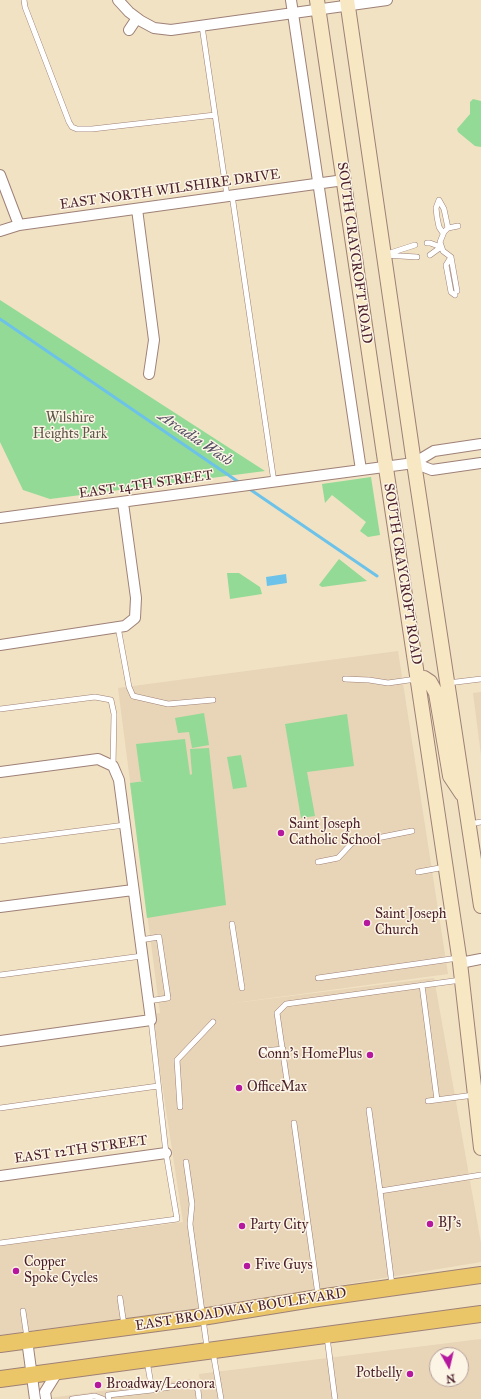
<!DOCTYPE html>
<meta charset="utf-8">
<style>
body{margin:0}
#map{position:relative;width:481px;height:1399px;overflow:hidden;background:#f1e2c3;font-family:"IM FELL Great Primer",serif}
canvas{display:block}
.north{position:absolute;left:429px;top:1347px;width:40px;height:40px;box-sizing:border-box;background:#fcf5e5;border:1px solid #b59f9b;border-radius:50%;rotate:172deg;font-size:11px;font-weight:700;line-height:16px;text-align:center;color:#4a1f2b}
.north::after{content:'';display:block;margin:auto;width:14px;height:18px;background:#b5179e;clip-path:polygon(50% 0,100% 100%,50% 72%,0 100%)}
</style>
<div id="map">
<canvas width="481" height="1399"></canvas>
<div class="north">N</div>
</div>
<script>
const context = document.querySelector('canvas').getContext('2d');
context.lineJoin = 'round';
function paint(path, color) { context.fillStyle = color; context.fill(path, 'evenodd'); }
const poly = rows => new Path2D(rows.map(r => 'M' + r).join(''));
function trace(path, color, width, dash) { context.strokeStyle = color; context.lineWidth = width; context.lineCap = dash ? 'butt' : 'round'; context.setLineDash(dash || []); context.stroke(path); }
function write(font, color, halo, rows, align = 'center') {
  context.font = font + ' "IM FELL Great Primer",serif'; context.lineWidth = 3; context.setLineDash([]); context.textBaseline = 'middle'; context.strokeStyle = halo; context.fillStyle = color; for (const [text, x, y, turn = 0] of rows) {
    context.save(); context.translate(x, y); context.rotate((+turn || 0) * Math.PI / 180); context.textAlign = isNaN(turn) ? turn : align; if (halo) context.strokeText(text, 0, 0); context.fillText(text, 0, 0); context.restore();
  }
}
paint(poly([
 [398,651,448,974,227,1004,434,978,481,1243,481,1262,195,1309,0,1335,0,1246,183,1222,159,1064,150,1014,160,1013,118,688],
 [481,692,481,755,473,693],
 [481,1339,481,1399,202,1399,199,1374],
 [437,1355,461,1355,461,1379,437,1379],
 [190,1379,195,1382,198,1399,42,1399]
]), '#e8d4b7');
paint(poly([
 [473,99,481,101,481,147,475,146,458,132,457,129,470,114,470,102],
 [0,300,265,471,50,499,23,490,0,442],
 [371,477,380,535,368,537,360,531,366,522,332,495,325,503,322,484],
 [339,559,367,581,322,587,319,585],
 [227,573,239,573,260,587,262,594,230,599],
 [204,713,209,745,192,748,189,732,178,733,175,718],
 [347,714,354,766,307,772,315,816,301,818,285,724],
 [185,739,190,775,192,774,190,749,209,748,226,905,147,918,130,783,145,781,141,781,136,744],
 [241,755,247,787,233,789,227,757]
]), '#92da95');
paint(poly([
 [286,574,287,583,267,586,266,577]
]), '#6cc2e9');
trace(poly([
 [0,319,240,483],
 [248,488,377,576]
]), '#6cc2e9', 3);
const service = poly([
 [24,0,25,7,69,122,72,127,77,129,92,129,215,115],
 [202,26,227,196],
 [232,195,274,482],
 [443,233,439,227,437,217,436,208,439,200,444,209,448,228],
 [427,243,430,243,441,247,430,255],
 [415,245,384,255,417,257],
 [451,257,446,265,451,292,455,295],
 [457,291,451,257,443,251,440,242,444,232,448,228,458,226],
 [118,627,129,687,133,696,168,704,213,700],
 [345,679,369,680,388,683,416,679],
 [448,683,481,679],
 [0,709,95,697,111,700,114,714,113,766],
 [470,824,481,822],
 [0,841,125,825],
 [318,862,338,858,352,843,412,831],
 [418,872,445,867],
 [232,924,242,988],
 [140,940,159,937,168,998,148,1001],
 [0,975,142,956],
 [318,978,458,958],
 [422,985,437,1100],
 [264,1051,283,1049],
 [287,1081,277,1013,286,1004,461,980],
 [428,1101,474,1095],
 [180,1107,177,1060,213,1022],
 [0,1108,158,1086],
 [369,1110,380,1191],
 [294,1123,318,1295],
 [186,1162,192,1204,190,1224,207,1348],
 [0,1243,177,1219,166,1153,151,1020],
 [392,1285,380,1191,481,1175],
 [120,1298,124,1325],
 [23,1311,27,1338],
 [327,1337,335,1399],
 [213,1352,221,1399],
 [152,1390,188,1384,195,1386,198,1390,199,1399],
 [72,1399,95,1396,103,1399],
 [109,1399,108,1395,152,1390,147,1361]
]);
const minor = poly([
 [118,0,129,12,141,21,154,28,171,30,387,0],
 [291,0,361,470],
 [129,30,137,18],
 [0,175,19,225],
 [137,209,154,340,149,374],
 [0,231,19,225,344,180],
 [481,444,434,451,414,463,432,470,481,463],
 [0,518,414,463],
 [0,645,125,626,135,618,136,598,123,503],
 [0,772,98,759,113,766,119,780,151,1020,0,1041],
 [0,907,133,890],
 [460,963,481,959],
 [0,1176,166,1153],
 [27,1340,35,1399],
 [46,1399,45,1392,58,1371]
]);
const secondary = poly([
 [317,0,386,468,460,963,481,1148],
 [347,0,414,463,481,906],
 [417,679,424,678,430,682,436,693,450,776,462,794]
]);
const primary = poly([
 [0,1344,202,1317,318,1298,481,1275],
 [0,1379,481,1314]
]);
trace(service, '#9e8077', 6);
trace(minor, '#9e8077', 12);
trace(secondary, '#9e8077', 16);
trace(primary, '#9e8077', 18);
trace(service, '#fff', 5);
trace(minor, '#fff', 10);
trace(secondary, '#f7e8c3', 14);
trace(primary, '#ebc669', 16);
for (const [x, y, r, color] of [
 [281,833,4,"#b5179e"],
 [367,923,4,"#b5179e"],
 [370,1055,4,"#b5179e"],
 [239,1088,4,"#b5179e"],
 [430,1224,4,"#b5179e"],
 [242,1226,4,"#b5179e"],
 [247,1266,4,"#b5179e"],
 [16,1271,4,"#b5179e"],
 [410,1374,4,"#b5179e"],
 [98,1385,4,"#b5179e"]
]) { const dot = new Path2D(); dot.arc(x, y, r, 0, 2 * Math.PI); context.fillStyle = color; context.fill(dot); trace(dot, '#fcf5e5', 1.5); }
write('14px', '#4a1f2b', '#fcf5e5', [
 ["EAST NORTH WILSHIRE DRIVE",170,190,-8],
 ["SOUTH CRAYCROFT ROAD",354,253,82],
 ["EAST 14TH STREET",146,485,-8],
 ["SOUTH CRAYCROFT ROAD",402,574,81],
 ["EAST 12TH STREET",81,1150,-8],
 ["EAST BROADWAY BOULEVARD",241,1310,-9]
]);
write('14px', '#60574b', '#fcf5e5', [
 ["Wilshire",70,419],
 ["Heights Park",70,435]
]);
write('14px', '#4a1f2b', '#fcf5e5', [
 ["Saint Joseph",289,825],
 ["Catholic School",289,841],
 ["Saint Joseph",375,915],
 ["Church",375,931],
 ["Conn’s HomePlus",362,1055,"right"],
 ["OfficeMax",247,1088],
 ["BJ's",438,1224],
 ["Party City",250,1226],
 ["Copper",24,1263],
 ["Spoke Cycles",24,1279],
 ["Five Guys",255,1266],
 ["Potbelly",402,1374,"right"],
 ["Broadway/Leonora",106,1385]
], 'left');
write('italic 15px', '#545064', '#fcf5e5', [
 ["Arcadia Wash",195,439,34]
]);
</script>
